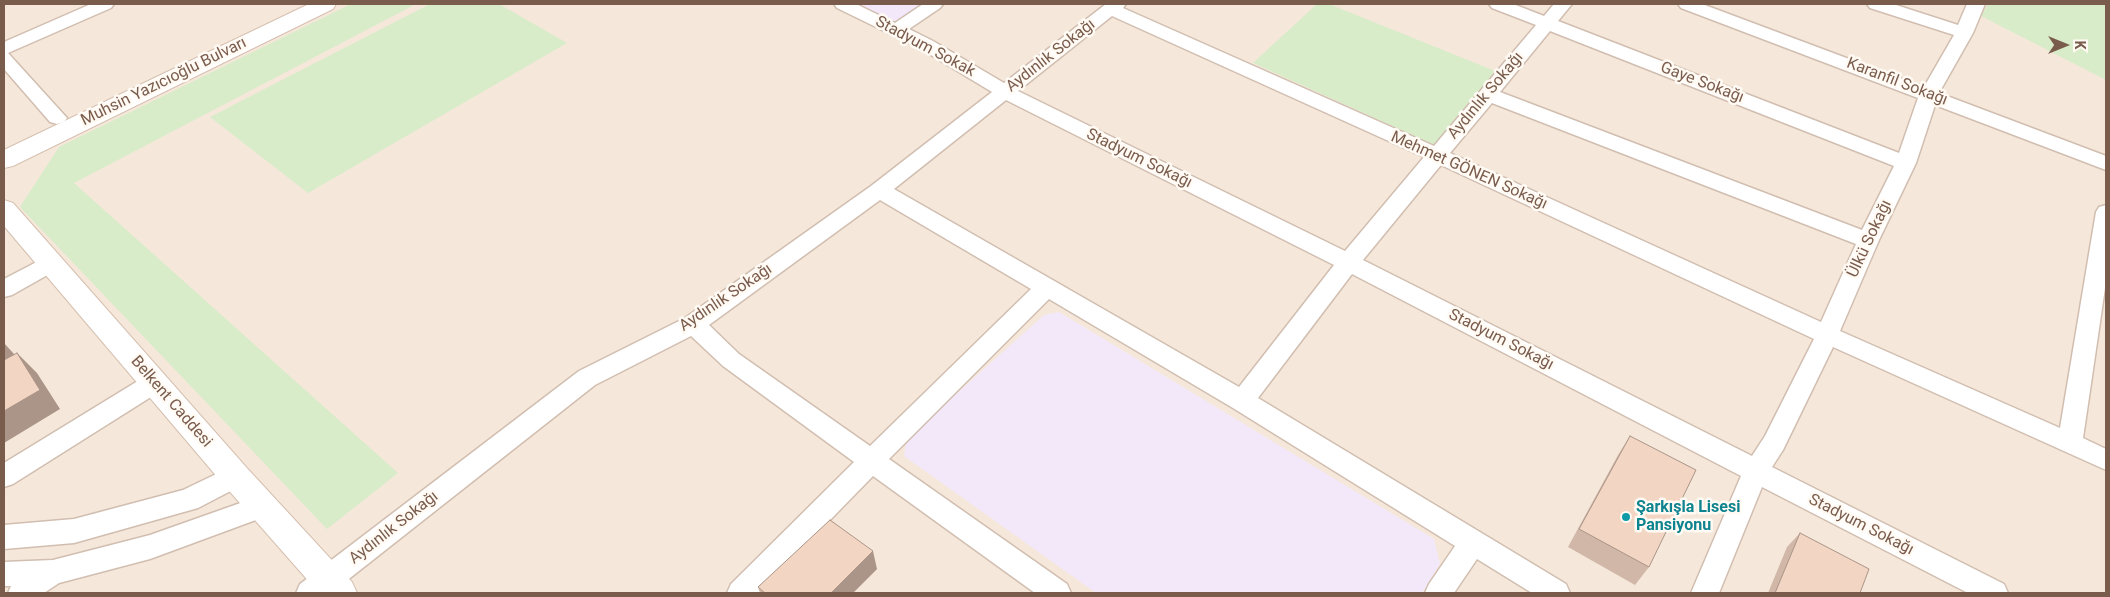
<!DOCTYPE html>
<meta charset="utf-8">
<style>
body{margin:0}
#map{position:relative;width:2110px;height:597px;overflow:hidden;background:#fdf6ec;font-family:Roboto,sans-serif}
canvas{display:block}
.frame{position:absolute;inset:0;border:5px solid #7a5c4d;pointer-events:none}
.north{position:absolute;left:2040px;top:20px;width:50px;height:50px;-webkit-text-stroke:4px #fffaf3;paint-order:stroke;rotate:90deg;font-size:14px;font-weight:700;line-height:20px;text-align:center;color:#7a5c4d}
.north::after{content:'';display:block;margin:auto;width:18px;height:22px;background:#7a5c4d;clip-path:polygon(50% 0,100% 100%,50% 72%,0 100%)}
</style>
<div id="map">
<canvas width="2110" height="597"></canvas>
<div class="frame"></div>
<div class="north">K</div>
</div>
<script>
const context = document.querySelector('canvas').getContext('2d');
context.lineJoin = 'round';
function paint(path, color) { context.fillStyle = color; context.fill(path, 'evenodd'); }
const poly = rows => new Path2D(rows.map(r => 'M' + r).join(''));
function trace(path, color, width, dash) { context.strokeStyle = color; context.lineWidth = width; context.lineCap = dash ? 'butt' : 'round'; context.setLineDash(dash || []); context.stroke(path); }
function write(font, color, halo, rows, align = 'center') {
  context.font = font + ' Roboto,sans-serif'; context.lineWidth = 5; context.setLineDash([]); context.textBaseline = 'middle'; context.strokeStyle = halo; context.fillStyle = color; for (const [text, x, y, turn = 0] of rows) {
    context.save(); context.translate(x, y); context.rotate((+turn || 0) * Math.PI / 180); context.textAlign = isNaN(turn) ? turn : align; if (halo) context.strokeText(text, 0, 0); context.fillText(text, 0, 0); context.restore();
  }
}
paint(poly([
 [4,4,2106,4,2106,593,4,593]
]), '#f5e8da');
paint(poly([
 [859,4,923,4,896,22],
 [1059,312,1434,539,1440,564,1422,593,1096,593,904,456,907,438,1044,315]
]), '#f3e8fa');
paint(poly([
 [351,4,416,4,74,183,398,473,327,529,20,207,59,147],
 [430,4,499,4,567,43,308,193,210,117],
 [1317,4,1329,4,1505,75,1443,149,1253,63],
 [1988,4,2106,4,2106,80,1981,16]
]), '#d8ecc9');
const street = poly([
 [91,4,114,4,111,8,8,53,67,118,64,122,57,124,50,122,4,69,4,42,91,4],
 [834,4,856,4,895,23,923,4,943,4,940,8,909,29,933,41,1004,83,1106,4,1126,4,1123,8,1434,146,1536,25,1492,8,1489,4,1513,4,1544,16,1554,4,1572,4,1558,21,1899,153,1918,98,1681,8,1678,4,1702,4,1924,87,1954,35,1870,8,1867,4,1893,4,1958,25,1967,4,1985,4,1973,33,1939,93,2106,156,2106,170,1935,105,1916,163,1879,240,1840,331,2060,428,2096,212,2099,207,2106,205,2106,281,2083,438,2106,449,2106,470,1833,347,1783,450,1772,467,2004,584,2008,593,1968,593,1762,487,1719,593,1691,593,1741,476,1352,274,1258,398,1566,584,1570,593,1532,593,1477,559,1454,593,1425,593,1429,584,1455,546,1233,408,1049,299,889,459,1067,584,1071,593,1035,593,873,476,759,593,727,593,731,584,854,462,723,366,691,336,595,385,331,593,296,593,300,584,579,371,685,318,871,186,992,92,921,49,837,8,834,4],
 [1112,16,1424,157,1345,251,1018,91,1112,16],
 [1550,31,1894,166,1862,230,1500,92,1550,31],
 [1006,100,1334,265,1239,387,894,189,1006,100],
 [1492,103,1856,244,1821,322,1450,153,1492,103],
 [1441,165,1814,339,1765,436,1752,456,1363,260,1441,165],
 [880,200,1031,289,870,446,739,354,709,325,880,200],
 [50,255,58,257,61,263,58,269,12,295,4,297,4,279,50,255],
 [154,374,162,376,166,383,162,390,13,484,4,487,4,463,146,376,154,374],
 [235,465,244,468,248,476,244,484,198,508,74,543,4,549,4,525,74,519,183,490,235,465],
 [263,495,272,498,276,506,272,514,150,559,59,583,44,593,8,593,11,586,4,586,4,562,53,560,150,535,263,495]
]);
const secondary = poly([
 [309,4,336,4,333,9,13,166,4,168,4,150,309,4],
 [4,200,13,203,246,467,352,582,357,593,319,593,224,485,4,226,4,200]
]);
trace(street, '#d1beb0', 3);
trace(secondary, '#d6c0b0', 2);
paint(street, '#fff');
paint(secondary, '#fff');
paint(poly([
 [1630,436,1649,567,1635,585,1568,547,1618,455],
 [1800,533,1860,593,1768,593,1787,547],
 [877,569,853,593,760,593,758,587]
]), '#d1b7a8');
paint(poly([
 [4,343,24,365,4,377],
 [17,353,37,373,60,409,4,443,4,411],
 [873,551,877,569,853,593,831,593]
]), '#aa9588');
const building = poly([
 [17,353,40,390,4,411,4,360,17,353],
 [1630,436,1696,470,1649,567,1579,529,1630,436],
 [830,520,873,551,831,593,765,593,758,587,830,520],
 [1800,533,1869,569,1860,593,1775,593,1800,533]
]);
paint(building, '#f3d5c3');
trace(building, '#aa9588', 1);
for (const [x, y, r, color] of [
 [1626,517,5,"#0f9aa8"]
]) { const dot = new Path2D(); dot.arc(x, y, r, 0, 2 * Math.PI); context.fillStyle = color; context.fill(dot); trace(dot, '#fffaf3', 2); }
write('16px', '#7a5c4d', '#fffaf3', [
 ["Stadyum Sokak",925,47,28],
 ["Aydınlık Sokağı",1051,56,-38],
 ["Muhsin Yazıcıoğlu Bulvarı",164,82,-26],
 ["Karanfil Sokağı",1897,82,21],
 ["Gaye Sokağı",1702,83,21],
 ["Aydınlık Sokağı",1486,96,-50],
 ["Stadyum Sokağı",1139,159,26],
 ["Mehmet GÖNEN Sokağı",1469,171,24],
 ["Ülkü Sokağı",1870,239,-65],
 ["Aydınlık Sokağı",726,298,-34],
 ["Stadyum Sokağı",1501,340,27],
 ["Belkent Caddesi",171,402,49],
 ["Stadyum Sokağı",1861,525,27],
 ["Aydınlık Sokağı",394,528,-38]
]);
write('bold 16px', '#0d838f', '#fffaf3', [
 ["Şarkışla Lisesi",1636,508],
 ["Pansiyonu",1636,526]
], 'left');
</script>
